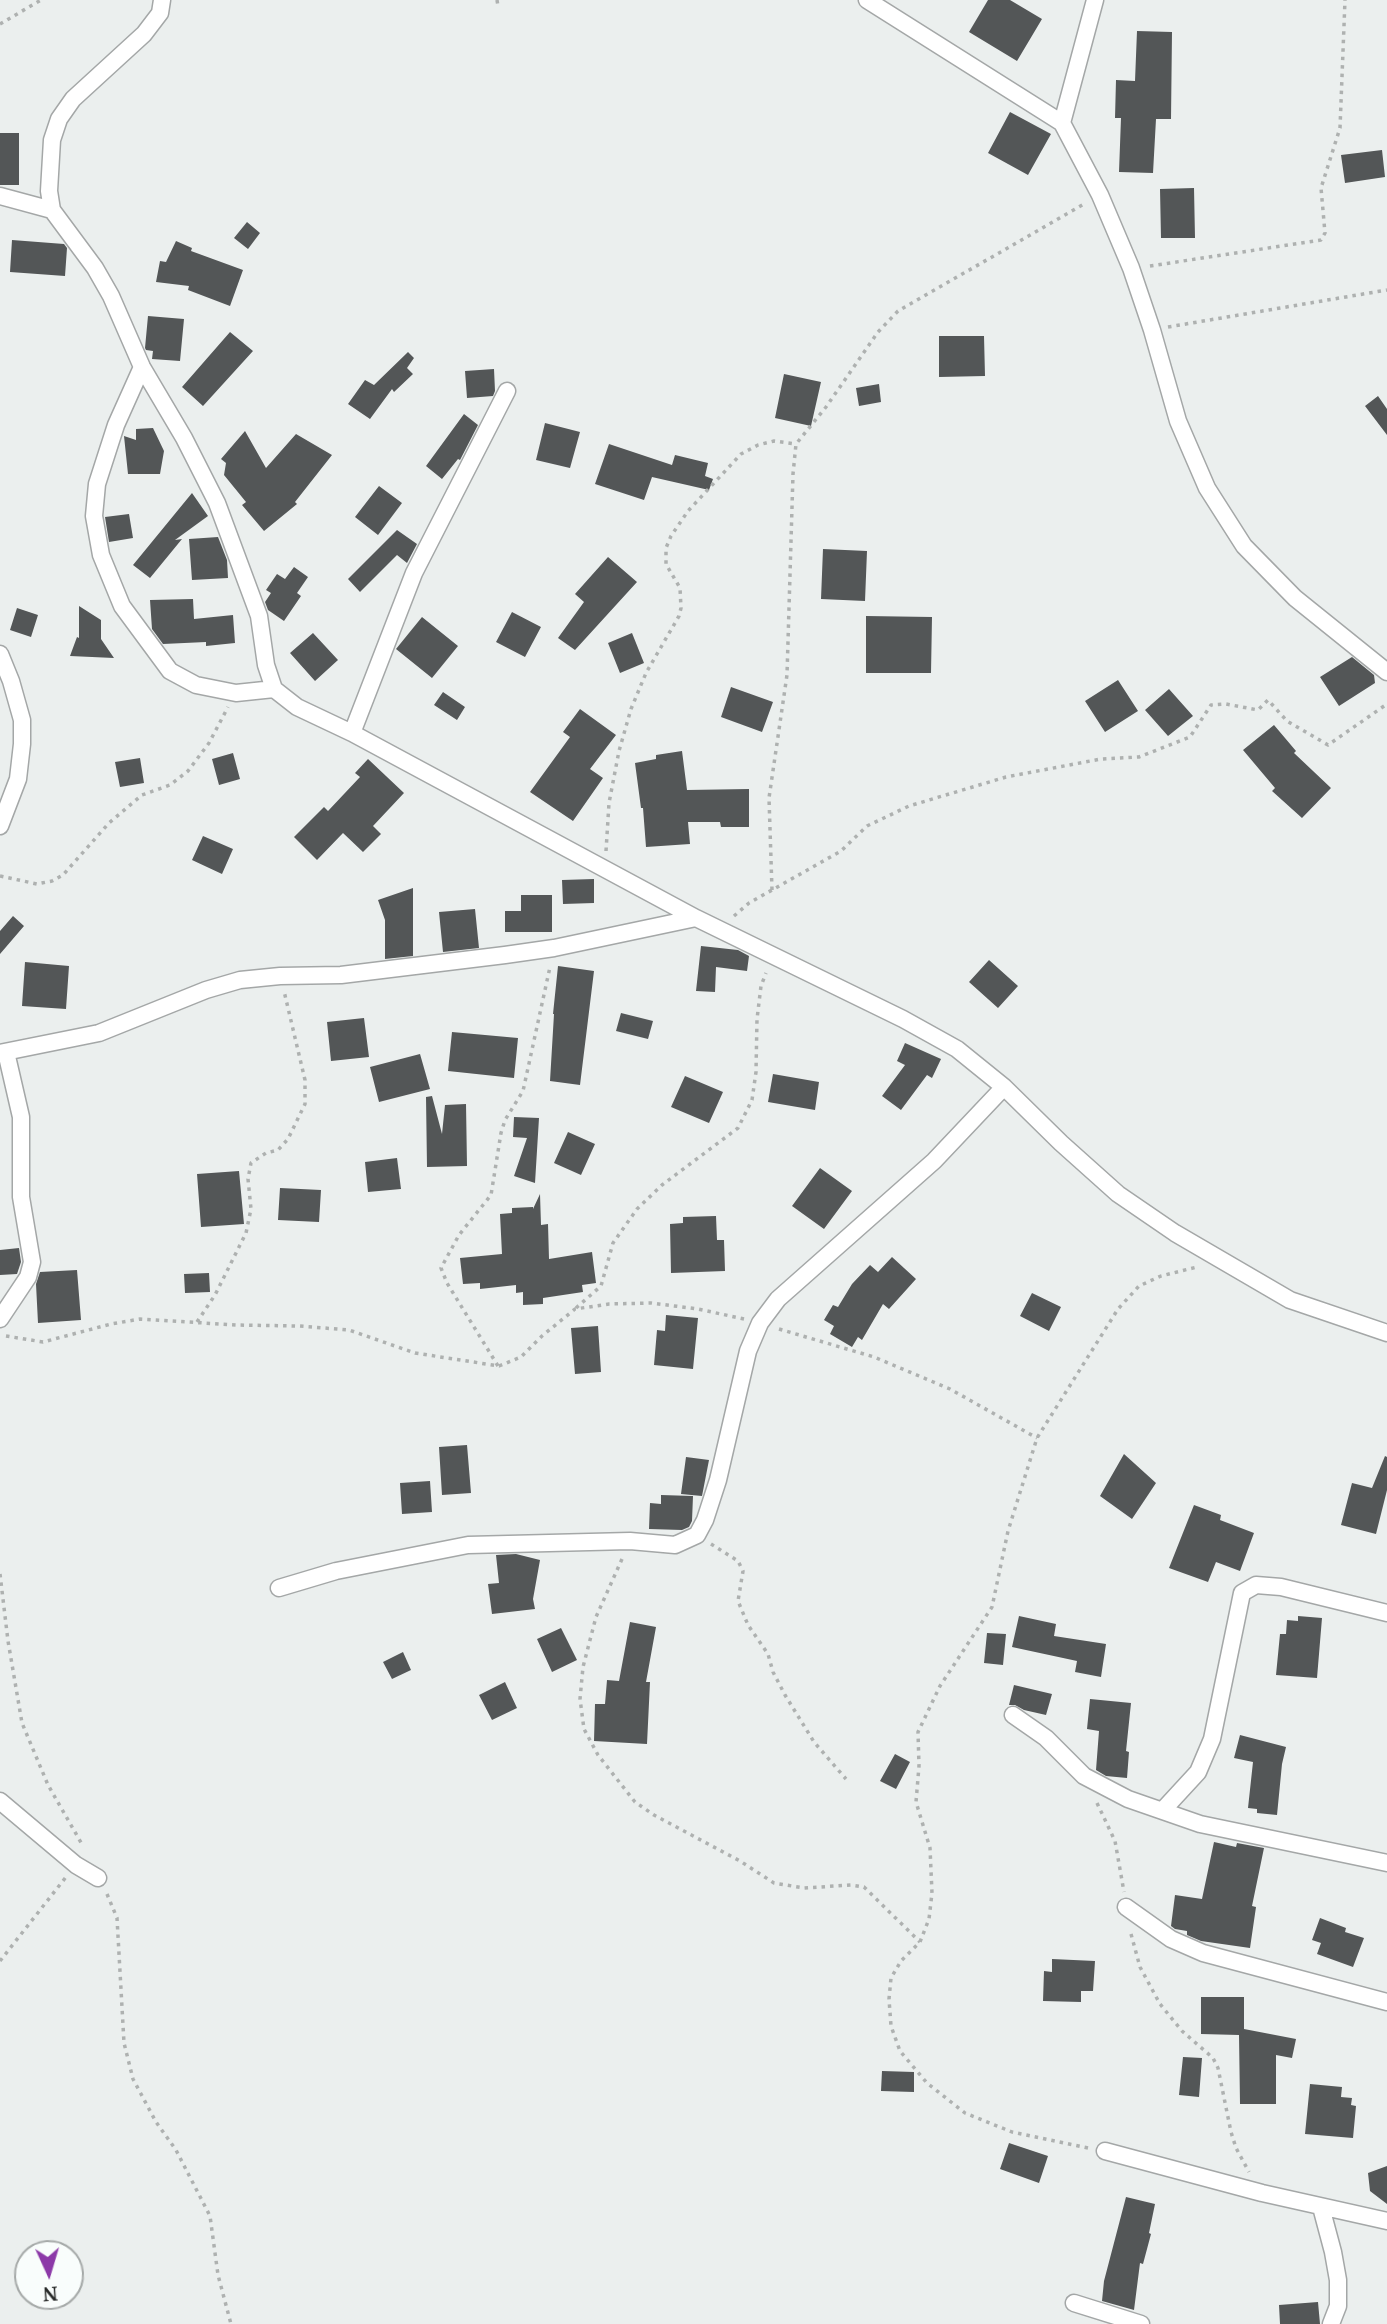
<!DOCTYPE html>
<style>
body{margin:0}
#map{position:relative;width:1387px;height:2324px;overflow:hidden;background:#ebefee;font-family:"Noto Serif",serif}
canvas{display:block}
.north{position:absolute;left:14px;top:2240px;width:70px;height:70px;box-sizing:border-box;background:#f9fdfc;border:2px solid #a5a9a8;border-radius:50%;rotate:176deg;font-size:19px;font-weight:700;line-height:28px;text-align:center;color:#282a29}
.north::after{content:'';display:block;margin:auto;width:24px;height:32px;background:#8c39a8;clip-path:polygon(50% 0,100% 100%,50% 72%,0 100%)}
</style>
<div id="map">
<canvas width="1387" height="2324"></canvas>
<div class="north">N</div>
</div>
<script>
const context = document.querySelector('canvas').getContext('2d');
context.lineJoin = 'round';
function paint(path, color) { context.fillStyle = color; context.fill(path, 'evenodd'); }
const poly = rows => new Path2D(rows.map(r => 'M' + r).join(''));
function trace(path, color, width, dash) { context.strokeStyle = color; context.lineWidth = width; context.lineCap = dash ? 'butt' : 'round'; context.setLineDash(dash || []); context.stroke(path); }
paint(poly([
 [988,0,1010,0,1042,19,1017,61,969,32],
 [1137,31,1172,32,1171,119,1156,119,1153,173,1119,172,1121,118,1115,118,1116,80,1135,81],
 [1010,112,1051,134,1028,175,988,153],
 [0,133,19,133,19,185,0,185],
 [1382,150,1385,177,1345,183,1341,155],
 [1194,188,1195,238,1161,238,1160,189],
 [247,222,260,233,248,249,234,238],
 [12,240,64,244,67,248,65,276,10,272],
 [176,241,192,248,191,251,243,270,230,306,188,290,189,286,156,282,160,261,166,262],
 [148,316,184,319,180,361,152,359,153,351,146,350,145,348],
 [230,332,253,351,203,406,182,387],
 [939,336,984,336,985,376,939,377],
 [408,352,414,358,407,368,413,374,394,392,392,389,370,419,348,404,365,380,374,385],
 [494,369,495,391,493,396,467,398,465,371],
 [784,374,821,382,811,426,775,418],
 [879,384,881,402,859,406,856,388],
 [1378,396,1387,409,1387,435,1365,406],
 [464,414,478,425,460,460,458,459,442,479,426,466],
 [545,423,580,432,570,468,536,460],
 [153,428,164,451,160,474,128,474,124,436,136,440,136,429],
 [245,431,266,468,296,434,332,455,295,502,297,504,264,531,242,505,246,502,224,475,226,463,221,459],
 [609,444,672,465,675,455,708,463,705,476,713,479,709,490,652,477,644,500,595,484],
 [379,486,402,503,378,535,355,517],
 [192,493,208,516,175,540,182,539,150,578,133,565],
 [129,514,133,538,109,542,105,517],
 [397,530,417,544,407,563,397,555,360,592,348,579],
 [218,537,227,560,228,578,192,580,189,539],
 [823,549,867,551,865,601,821,599],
 [608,557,637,582,575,650,558,638,584,602,575,594],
 [294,567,308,577,297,593,301,596,284,621,268,610,265,602,271,593,266,590,277,574,285,579],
 [193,599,194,619,233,615,235,643,206,646,206,642,163,644,152,629,150,600],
 [79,606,101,620,101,639,114,658,70,656,77,637,79,638],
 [17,608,38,615,31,637,10,630],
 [512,612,541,627,525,657,496,642],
 [866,616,932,617,931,673,866,673],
 [422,617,458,646,432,678,396,649],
 [313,633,338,660,315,681,290,653],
 [632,633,644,663,620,673,608,643],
 [1352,657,1374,675,1375,683,1339,706,1320,677],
 [1118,680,1138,711,1105,732,1085,701],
 [731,687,773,702,762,732,721,717],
 [1169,689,1193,716,1168,736,1145,710],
 [443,692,465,707,457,720,434,705],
 [580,709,616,735,590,769,603,778,573,821,530,792,570,737,563,732],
 [1274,725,1296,751,1294,753,1331,788,1302,818,1272,791,1275,788,1243,750],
 [682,751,687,790,749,789,749,827,721,827,720,822,688,822,690,844,646,847,643,808,641,808,635,763,656,759,656,755],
 [233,753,240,779,219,785,212,759],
 [140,758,144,783,120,787,115,762],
 [368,759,404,793,373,826,381,834,363,852,343,833,317,860,294,837,324,807,328,811,360,777,355,773],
 [203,836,233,849,222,874,192,860],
 [594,879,594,903,563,904,562,880],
 [413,888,413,956,385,959,385,920,378,900],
 [521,895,552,895,552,932,505,932,505,911,521,911],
 [475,909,479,948,443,952,439,912],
 [13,916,24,926,0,954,0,931],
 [701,946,738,950,749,956,747,971,716,967,715,992,696,991],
 [989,960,1018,986,998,1008,969,982],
 [25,962,69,966,66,1009,22,1006],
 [558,966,594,971,580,1085,550,1081,554,1014,553,1014],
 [621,1013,653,1021,648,1039,616,1031],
 [364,1018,369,1057,331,1061,327,1022],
 [452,1032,518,1038,514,1078,448,1071],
 [905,1043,941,1059,932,1078,927,1075,901,1110,882,1096,905,1065,897,1061],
 [420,1054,430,1089,379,1102,370,1067],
 [773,1074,819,1082,815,1110,768,1102],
 [685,1076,723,1092,709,1123,671,1107],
 [432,1096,442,1134,445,1105,466,1104,467,1166,427,1167,426,1097],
 [514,1117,539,1118,535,1183,514,1176,527,1138,513,1137],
 [568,1132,595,1144,581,1175,554,1163],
 [397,1158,401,1189,368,1192,365,1162],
 [820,1168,852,1191,824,1229,792,1206],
 [239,1171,244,1224,201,1227,197,1174],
 [280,1188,321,1190,319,1222,278,1220],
 [540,1194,541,1225,548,1224,549,1259,592,1252,596,1283,582,1285,583,1292,543,1298,543,1304,523,1305,523,1292,516,1293,516,1285,480,1289,480,1283,463,1284,460,1258,502,1254,500,1214,512,1213,512,1208,533,1207,533,1209],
 [716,1216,717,1240,724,1240,725,1271,671,1273,670,1224,683,1223,683,1217],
 [19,1248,21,1262,17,1274,0,1275,0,1250],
 [892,1257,916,1279,889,1309,883,1304,862,1340,858,1337,852,1347,830,1334,834,1326,824,1320,833,1305,838,1307,852,1284,870,1265,878,1272],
 [77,1270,81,1320,38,1323,36,1284,40,1272],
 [209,1273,210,1292,185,1293,184,1274],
 [1032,1293,1061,1307,1049,1331,1020,1316],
 [666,1315,698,1318,693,1369,654,1365,657,1330,665,1331],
 [598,1326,601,1372,575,1374,571,1328],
 [467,1445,471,1493,442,1495,439,1447],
 [1124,1454,1156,1483,1132,1519,1100,1496],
 [1385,1456,1387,1457,1387,1490,1376,1534,1341,1525,1352,1483,1372,1488],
 [686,1457,709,1460,702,1496,681,1494],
 [430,1481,432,1512,402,1514,400,1483],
 [661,1495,693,1496,692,1521,689,1527,682,1530,649,1529,650,1503,661,1504],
 [1194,1505,1221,1515,1220,1520,1254,1533,1240,1571,1216,1562,1208,1582,1169,1568],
 [516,1554,540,1560,533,1599,535,1609,492,1614,488,1584,499,1583,496,1555],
 [1019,1616,1056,1624,1054,1636,1106,1644,1101,1677,1075,1672,1077,1661,1012,1647],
 [1298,1616,1322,1618,1317,1678,1276,1675,1280,1634,1286,1634,1287,1620,1298,1621],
 [630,1622,656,1627,646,1682,650,1682,647,1744,594,1741,595,1704,605,1704,607,1680,619,1681],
 [561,1628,577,1660,552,1672,537,1639],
 [987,1633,1006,1634,1003,1665,984,1663],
 [403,1652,411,1670,392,1679,383,1662],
 [505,1682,517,1708,492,1720,479,1695],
 [1014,1685,1052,1694,1046,1715,1024,1710,1015,1705,1009,1705],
 [1090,1699,1131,1703,1126,1751,1129,1752,1127,1778,1106,1776,1096,1770,1099,1731,1087,1729],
 [1240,1735,1286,1747,1282,1764,1277,1815,1257,1813,1257,1809,1248,1808,1253,1762,1234,1758],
 [895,1754,910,1762,896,1789,880,1781],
 [1214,1842,1236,1847,1237,1843,1264,1848,1252,1906,1256,1907,1250,1948,1201,1941,1187,1935,1187,1931,1175,1929,1171,1926,1175,1895,1202,1899],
 [1320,1918,1346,1928,1345,1932,1364,1938,1353,1967,1317,1954,1321,1943,1312,1940],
 [1052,1959,1095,1961,1093,1991,1081,1991,1081,2002,1043,2001,1044,1971,1052,1972],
 [1201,1997,1244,1997,1244,2029,1296,2039,1292,2058,1276,2055,1276,2104,1240,2104,1239,2035,1201,2034],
 [1183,2057,1202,2058,1199,2097,1179,2095],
 [882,2071,914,2072,914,2092,881,2091],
 [1310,2084,1342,2087,1341,2097,1352,2098,1351,2105,1356,2106,1353,2138,1305,2134],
 [1009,2143,1048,2156,1039,2183,1000,2169],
 [1387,2166,1387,2204,1370,2191,1368,2173],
 [1126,2197,1155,2204,1149,2233,1151,2234,1143,2264,1140,2263,1134,2310,1102,2301,1104,2281],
 [1318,2302,1320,2324,1280,2324,1279,2305]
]), '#535657');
const street = poly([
 [162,0,160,13,144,34,73,99,59,119,52,140,49,191,52,210,95,268,111,296,142,367,184,438,217,503,259,616,266,665,274,689,297,707,352,733,696,918],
 [867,0,1062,123,1100,195,1131,268,1152,330,1178,421,1207,488,1244,546,1295,598,1387,672],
 [1062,123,1095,0],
 [0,196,52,210],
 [142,367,116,425,97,484,94,516,101,555,122,606,170,671,196,685,236,693,274,689],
 [0,654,11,681,22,720,22,744,18,779,0,826],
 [352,733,414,573,507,391],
 [0,1053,99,1033,206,990,240,980,280,976,341,975,505,955,554,948,696,918,903,1019,957,1049,1004,1087,1061,1143,1118,1194,1175,1233,1290,1300,1387,1333],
 [0,1319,28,1277,32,1262,21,1197,21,1117,6,1052],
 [279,1588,336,1571,468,1545,630,1541,675,1545,697,1535,705,1520,718,1480,748,1351,760,1323,778,1299,934,1161,1004,1087],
 [1013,1715,1046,1738,1084,1776,1128,1799,1200,1824,1387,1863],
 [0,1801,76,1865,98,1878],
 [1163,1810,1198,1772,1212,1739,1242,1593,1256,1585,1281,1587,1387,1613],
 [1126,1907,1171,1939,1203,1953,1387,2002],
 [1105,2151,1262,2193,1387,2221],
 [1321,2207,1333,2252,1338,2280,1338,2306,1331,2324],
 [1074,2303,1141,2324]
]);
trace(street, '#a4a7a7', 19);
trace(poly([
 [497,0,498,6],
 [0,24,41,0],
 [1150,266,1321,240,1325,233,1321,188,1340,128,1345,0],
 [1168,327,1387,290],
 [606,851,609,803,619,751,631,709,646,673,679,616,681,608,680,588,666,564,666,548,671,536,688,511,741,454,758,445,774,441,795,444],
 [0,876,37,884,52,881,63,875,109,823,142,795,170,785,188,771,209,743,228,707],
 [772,890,769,798,787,675,793,474,796,444,826,407,878,332,898,311,1084,204],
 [734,916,749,903,841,851,867,826,909,806,1006,777,1101,759,1139,757,1190,737,1211,705,1226,704,1258,710,1268,700,1287,721,1328,745,1387,704],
 [576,1308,601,1286,613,1243,637,1209,662,1185,738,1128,752,1100,756,1072,757,1019,761,986,766,973],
 [197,1322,215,1295,246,1233,251,1209,248,1179,251,1163,266,1153,278,1150,288,1139,305,1104,305,1080,284,991],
 [779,1329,874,1357,950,1389,1037,1438],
 [6,1336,43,1342,111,1324,140,1319,236,1325,299,1326,349,1330,415,1353,499,1366,521,1357,542,1336,575,1309,609,1304,651,1303,698,1309,744,1319],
 [498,1366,447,1283,441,1268,459,1235,491,1195,501,1133,505,1120,523,1091,550,967],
 [711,1544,738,1561,743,1571,738,1601,748,1625,768,1654,773,1672,785,1695,814,1742,846,1779],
 [622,1559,596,1617,583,1667,580,1699,584,1729,598,1755,635,1802,654,1815,740,1861,774,1883,804,1888,851,1885,864,1887,920,1942],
 [0,1574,8,1641,22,1723,48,1785,83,1846],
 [1097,1803,1115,1841,1124,1892],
 [107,1894,117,1918,124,2043,133,2079,156,2122,176,2150,210,2216,218,2275,231,2324],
 [1131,1934,1140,1967,1160,2004,1182,2031,1213,2058,1218,2068,1231,2132,1236,2148,1249,2172],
 [0,1961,66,1877],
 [1088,2148,1012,2132,965,2113,927,2083,900,2051,891,2026,889,1999,891,1978,901,1961,920,1942,929,1919,932,1893,930,1848,916,1802,919,1766,918,1732,940,1686,992,1607,1008,1531,1037,1438,1118,1309,1139,1286,1161,1276,1197,1267]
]), '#aeb1b0', 3.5, [3.5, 5]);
trace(street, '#fff', 16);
</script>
